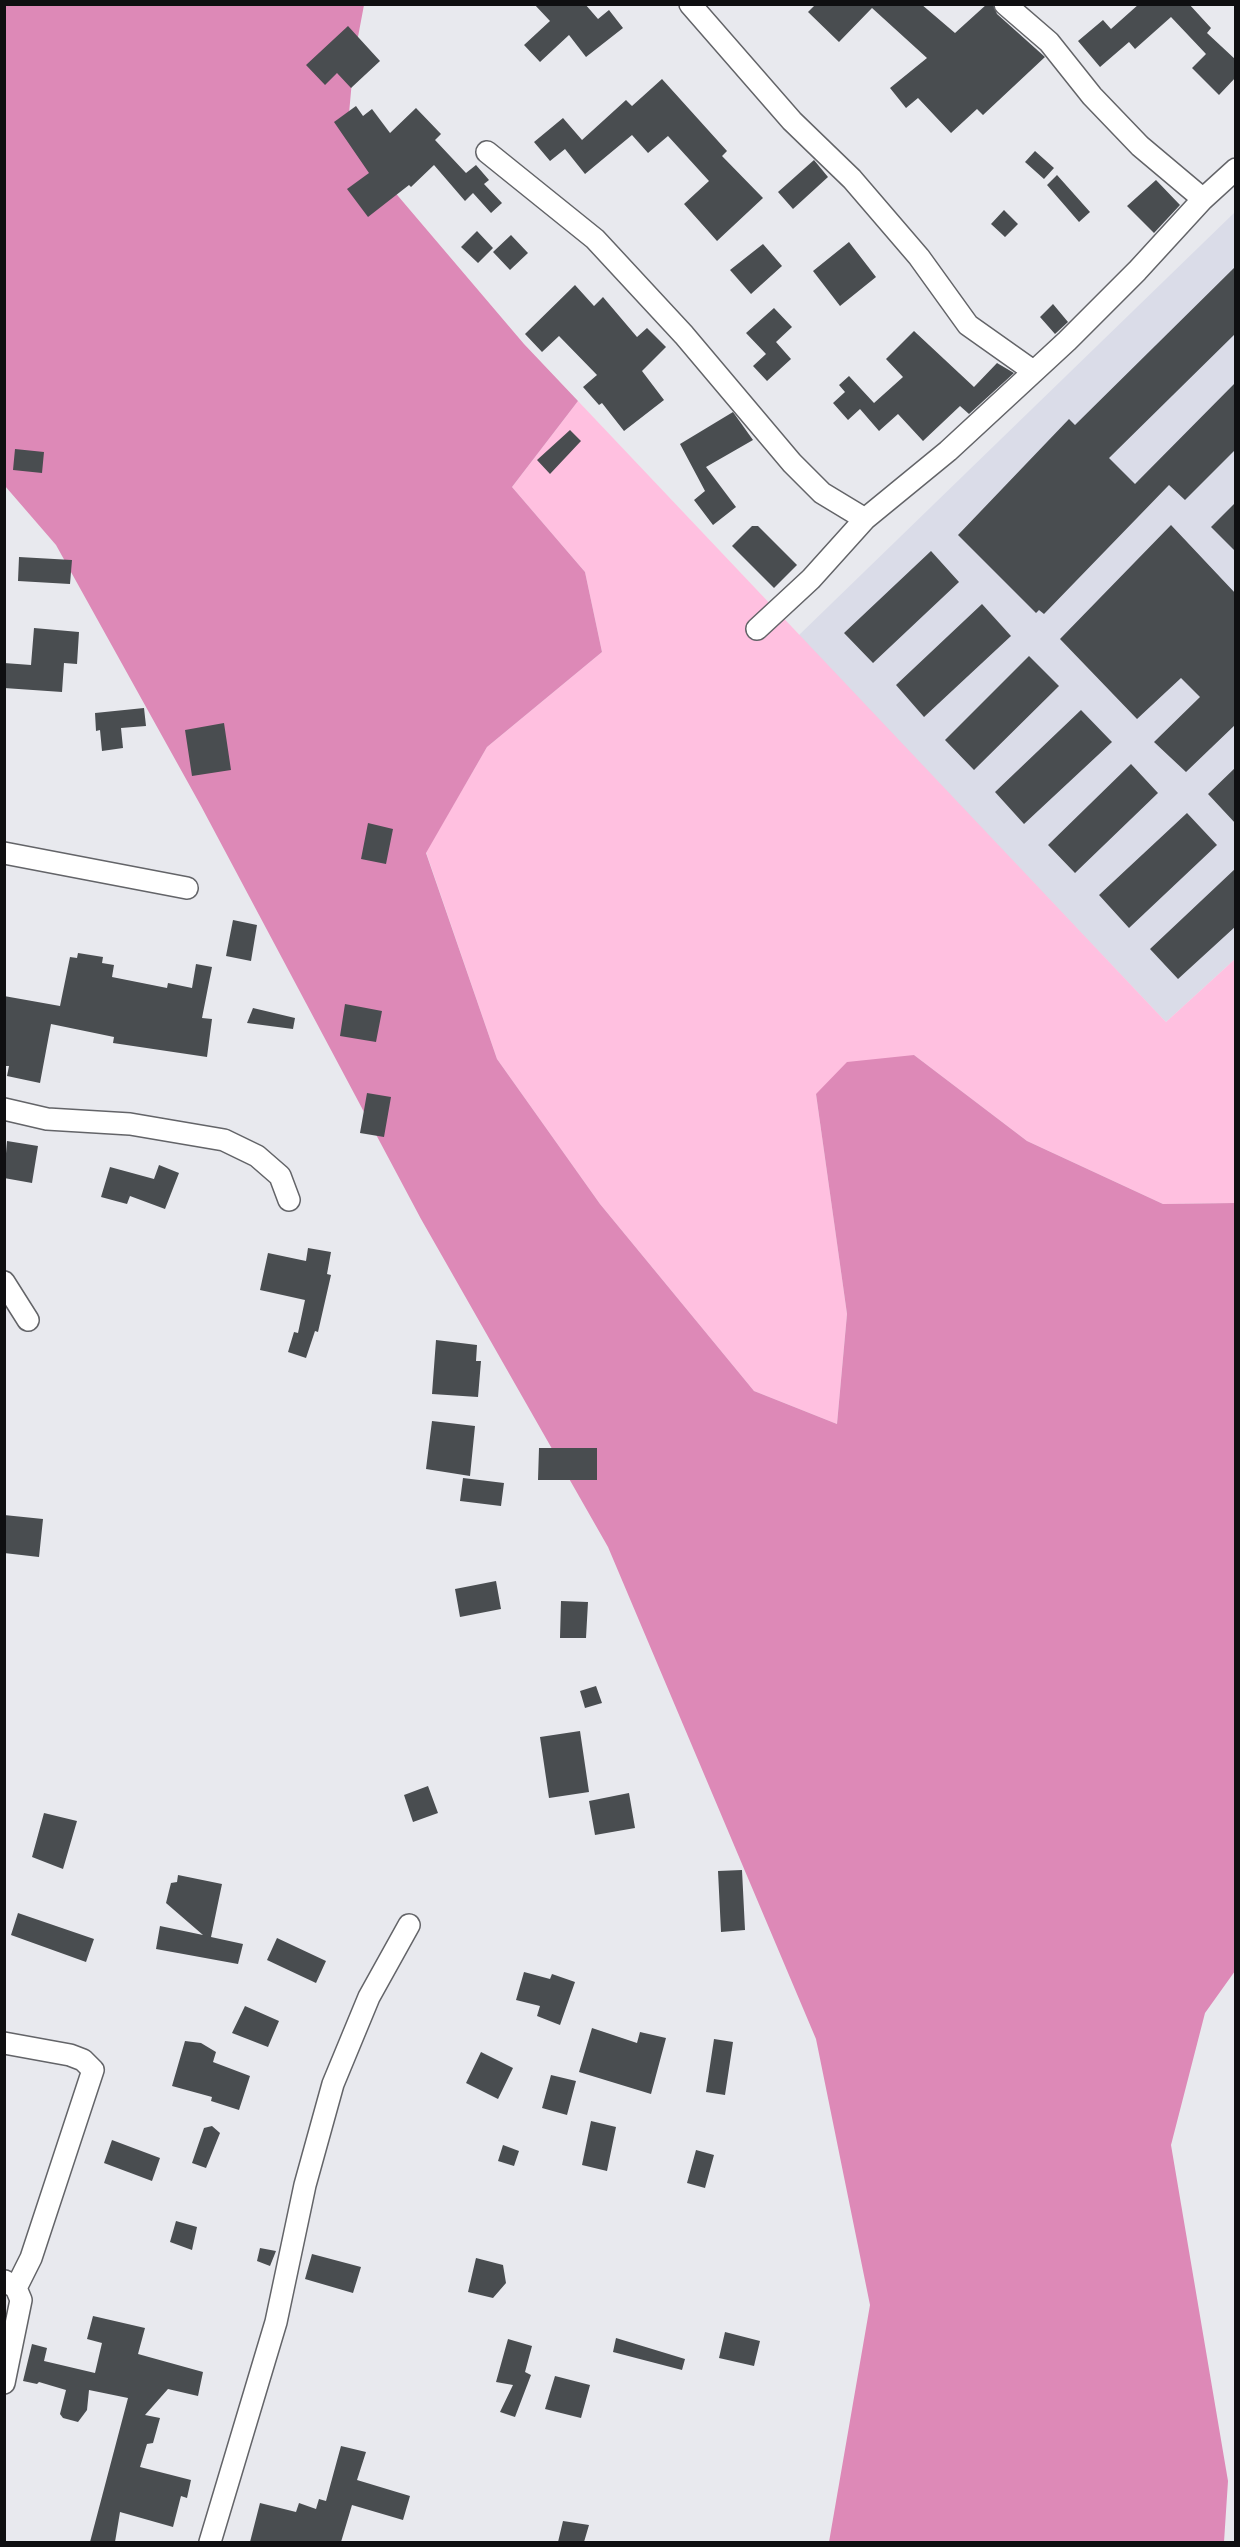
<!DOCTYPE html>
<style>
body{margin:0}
#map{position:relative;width:1240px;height:2547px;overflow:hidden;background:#e8e9ee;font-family:Signika,sans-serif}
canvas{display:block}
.frame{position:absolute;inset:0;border:6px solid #0f0f11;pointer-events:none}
</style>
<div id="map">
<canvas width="1240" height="2547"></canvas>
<div class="frame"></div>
</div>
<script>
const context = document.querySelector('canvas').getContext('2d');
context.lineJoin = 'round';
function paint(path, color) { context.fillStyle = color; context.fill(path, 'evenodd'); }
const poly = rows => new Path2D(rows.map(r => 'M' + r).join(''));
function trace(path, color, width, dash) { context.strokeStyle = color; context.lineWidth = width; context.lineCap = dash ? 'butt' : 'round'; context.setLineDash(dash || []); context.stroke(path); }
paint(poly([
 [1235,212,1235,959,1166,1022,798,636]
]), '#dadce8');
paint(poly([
 [578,401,1166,1022,1235,959,1235,1203,1163,1204,1027,1141,914,1055,816,1094,847,1314,837,1424,754,1391,600,1204,497,1059,426,852,487,747,602,652,585,572,512,487]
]), '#ffc0e0');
paint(poly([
 [4,5,364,5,354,58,347,136,524,344,578,401,512,487,585,572,602,652,487,747,426,853,497,1059,600,1204,754,1391,837,1424,847,1314,816,1094,847,1062,914,1055,1027,1141,1163,1204,1235,1203,1235,1971,1205,2013,1171,2145,1228,2481,1224,2542,829,2542,870,2305,816,2039,608,1547,421,1219,201,806,56,545,5,486]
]), '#dd89b7');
paint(poly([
 [534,4,585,4,598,19,609,10,623,28,586,57,569,35,540,62,524,45,550,21],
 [816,4,921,4,955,33,987,4,993,4,997,14,1045,57,983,115,977,109,951,133,918,98,906,108,890,88,927,58,872,8,839,42,808,12],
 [1139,4,1189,4,1211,28,1207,33,1236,60,1236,77,1219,95,1192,68,1206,54,1171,17,1135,49,1129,42,1100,67,1078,41,1103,20,1111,29],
 [348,26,380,61,351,88,337,73,325,85,306,65],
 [662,79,727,151,722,156,763,198,717,241,684,204,709,181,668,136,648,153,632,135,585,174,565,149,550,161,534,142,563,118,582,140,626,100,632,106],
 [356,106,363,116,372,109,390,133,416,108,441,134,435,140,466,173,476,165,489,180,484,184,502,203,491,213,473,193,465,201,434,165,411,187,409,185,368,217,347,189,369,173,334,122],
 [1035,151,1054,168,1044,179,1025,162],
 [814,160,828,177,793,209,778,192],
 [1057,175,1090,212,1079,222,1047,185],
 [1156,180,1180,205,1154,233,1127,206],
 [1004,210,1018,224,1005,237,991,224],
 [477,231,493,248,478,263,461,247],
 [511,235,528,253,510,270,493,252],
 [849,242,876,277,840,306,813,271],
 [763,244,782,266,751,294,730,270],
 [1236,266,1236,333,1109,458,1135,484,1236,382,1236,449,1185,500,1169,485,1044,614,1039,610,1036,613,958,535,1069,419,1075,425],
 [575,285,594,306,603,297,637,337,647,328,666,347,642,371,664,400,624,431,602,403,599,405,583,387,597,375,559,336,542,352,525,334],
 [1053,304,1068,322,1055,334,1040,317],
 [774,308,792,327,776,342,791,359,767,381,753,366,766,354,746,333],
 [914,331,974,387,997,363,1014,373,969,414,960,406,923,441,898,414,879,431,860,409,848,420,833,403,845,392,839,385,849,376,874,403,903,377,886,359],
 [733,412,753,440,706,467,736,507,713,525,694,500,705,491,680,444],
 [570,430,581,441,550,474,537,460],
 [15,449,44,452,42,473,13,470],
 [1236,502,1236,552,1211,527],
 [1171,525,1236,594,1236,724,1186,772,1154,742,1200,697,1181,678,1137,719,1060,639],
 [752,526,758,526,797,565,774,588,732,546],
 [931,551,959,582,873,663,844,633],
 [19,557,72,560,70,584,18,581],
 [982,604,1011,636,924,717,896,685],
 [34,628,79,632,77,664,64,663,62,692,4,688,4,663,31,665],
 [1029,656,1059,686,974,770,945,740],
 [144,708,146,726,121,728,123,748,102,751,100,730,96,731,95,713],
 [1081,710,1112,742,1024,824,995,792],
 [224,723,231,770,192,776,185,730],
 [1131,764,1158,793,1075,873,1048,845],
 [1236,767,1236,824,1208,794],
 [1187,813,1217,845,1129,928,1099,895],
 [368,823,393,829,386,864,361,859],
 [1236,868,1236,926,1178,979,1150,949],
 [233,920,257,925,251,961,226,956],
 [78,953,103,957,102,963,114,965,112,977,167,988,168,983,192,988,196,964,212,967,202,1018,212,1019,207,1057,113,1043,114,1037,51,1024,40,1083,7,1076,9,1066,4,1066,4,996,60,1006,70,957,77,958],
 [345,1004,382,1011,376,1042,340,1036],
 [253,1008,295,1018,293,1029,247,1023],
 [367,1093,391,1097,384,1137,360,1133],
 [7,1141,38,1146,32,1183,4,1178],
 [159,1165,179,1173,165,1209,130,1196,127,1204,101,1197,110,1167,154,1179],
 [308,1248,331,1252,327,1274,331,1275,318,1332,315,1331,306,1358,288,1352,294,1332,298,1333,305,1300,260,1290,268,1253,306,1261],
 [436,1340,477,1345,476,1361,481,1361,478,1397,432,1394],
 [432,1421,475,1426,470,1476,426,1469],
 [539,1448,597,1448,597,1480,538,1480],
 [463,1478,504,1483,501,1506,460,1501],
 [4,1515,43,1519,39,1557,4,1553],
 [496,1581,501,1609,460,1617,455,1589],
 [561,1601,588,1602,586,1638,560,1638],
 [596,1686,602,1703,585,1708,580,1691],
 [580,1731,589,1792,549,1798,540,1737],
 [428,1786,438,1813,413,1822,404,1795],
 [629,1793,635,1828,595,1835,589,1801],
 [44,1813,77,1821,63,1869,32,1857],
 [742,1870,745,1930,721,1932,718,1871],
 [178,1875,222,1884,211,1937,243,1944,238,1964,156,1949,160,1926,203,1935,166,1903,171,1883,177,1882],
 [18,1913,94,1939,86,1962,11,1935],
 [277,1938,326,1961,316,1983,267,1960],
 [524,1972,550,1979,552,1974,575,1982,560,2025,537,2016,540,2006,516,2000],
 [245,2006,279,2021,268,2047,232,2033],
 [592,2028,637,2043,640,2032,666,2038,651,2094,579,2072],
 [714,2039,733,2042,725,2095,706,2092],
 [185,2041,201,2043,216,2052,213,2062,250,2076,239,2110,211,2101,212,2097,172,2086],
 [481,2052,513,2068,498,2099,466,2083],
 [551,2075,576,2081,567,2115,542,2108],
 [591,2121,616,2127,607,2171,582,2165],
 [212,2126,220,2133,206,2168,192,2163,204,2128],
 [112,2140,160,2158,152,2181,104,2163],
 [503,2145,519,2151,514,2166,498,2161],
 [696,2150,714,2155,705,2188,687,2183],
 [176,2221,197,2227,192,2250,170,2242],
 [260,2248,276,2251,270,2266,257,2261],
 [312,2254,361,2267,353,2293,305,2279],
 [476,2258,503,2265,506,2283,493,2298,468,2292],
 [93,2316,145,2328,138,2354,203,2372,198,2396,168,2389,145,2415,160,2418,153,2443,147,2444,140,2467,191,2480,187,2498,181,2496,173,2527,120,2512,115,2542,90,2542,128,2398,89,2390,87,2410,78,2422,63,2418,60,2414,66,2390,39,2382,37,2384,23,2381,32,2344,47,2348,44,2361,95,2373,102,2343,87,2339],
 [725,2332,760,2341,754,2366,719,2358],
 [616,2338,685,2359,682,2370,613,2352],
 [508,2339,532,2346,525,2372,531,2375,515,2417,500,2412,513,2385,496,2382],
 [555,2376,590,2385,581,2418,545,2409],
 [341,2446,366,2452,357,2480,410,2496,403,2520,352,2505,341,2542,250,2542,260,2503,296,2512,299,2503,316,2509,319,2499,326,2501],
 [563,2521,589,2525,584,2542,558,2542]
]), '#494d50');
const street = poly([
 [690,4,792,121,852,179,919,257,968,325,1033,371],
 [1005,4,1049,42,1092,96,1140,146,1203,199],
 [487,152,595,239,684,335,792,463,822,493,865,519],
 [757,629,811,579,865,519,948,451,1067,341,1137,271,1203,199,1236,169],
 [4,853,187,888],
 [4,1109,47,1119,130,1124,224,1140,257,1156,280,1176,289,1200],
 [4,1282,28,1320],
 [4,2043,70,2055,83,2060,93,2070,31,2258,16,2288],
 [4,2383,21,2300,16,2288,5,2281],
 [210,2542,276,2322,305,2185,333,2084,369,1997,409,1925]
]);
trace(street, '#636468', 24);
trace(street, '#fff', 21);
</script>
